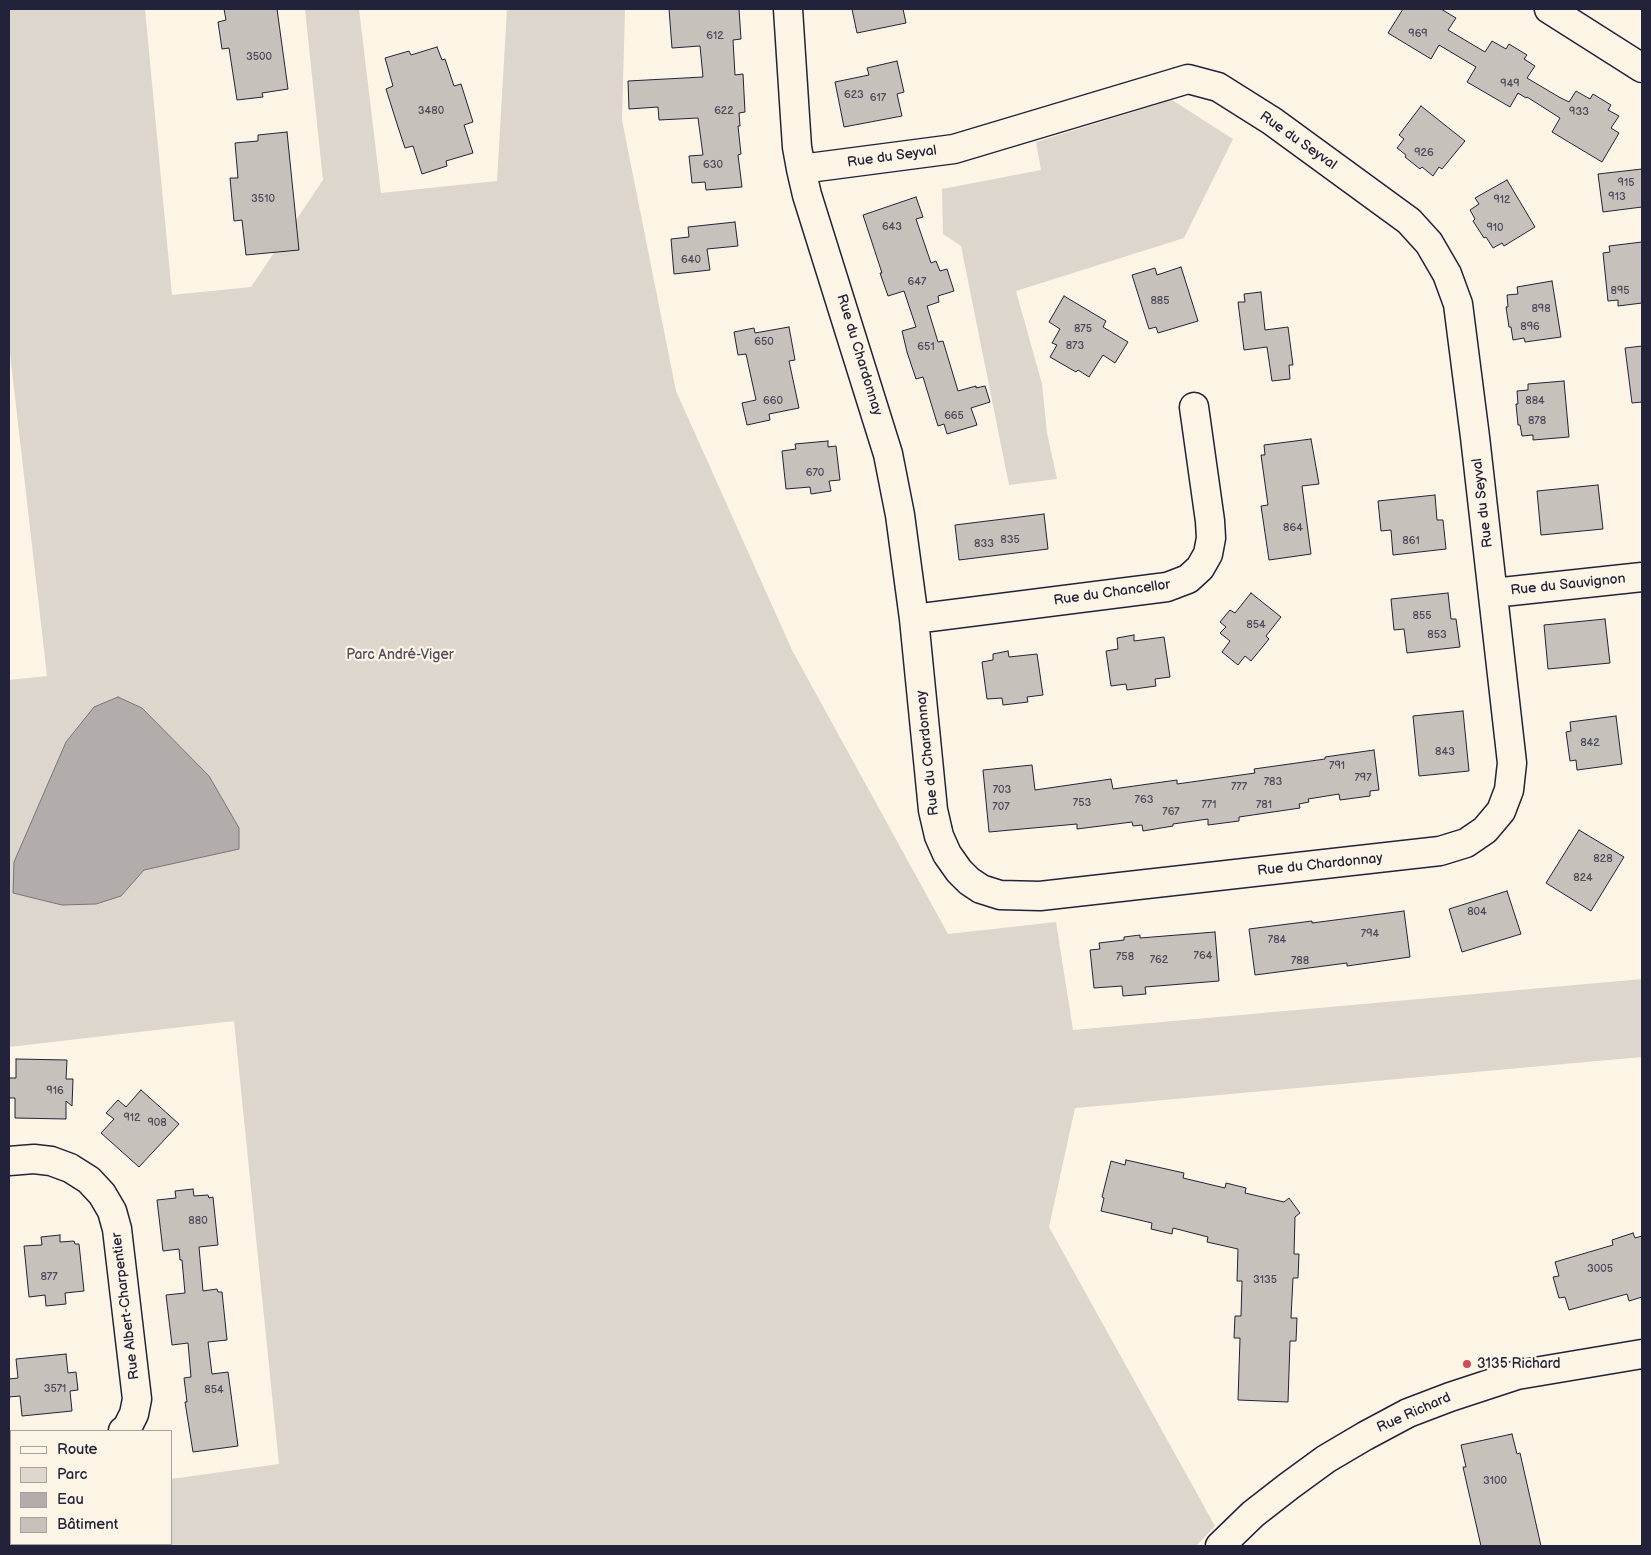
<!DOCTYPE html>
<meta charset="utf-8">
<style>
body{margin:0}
#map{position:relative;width:1651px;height:1555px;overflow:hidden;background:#fcf5e5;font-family:"Balsamiq Sans",sans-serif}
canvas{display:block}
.frame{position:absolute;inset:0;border:10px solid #22223b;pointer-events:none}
.legend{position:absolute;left:10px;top:1430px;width:162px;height:115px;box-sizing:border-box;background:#fcf5e5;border:1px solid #a5a1a1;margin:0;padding:6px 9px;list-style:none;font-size:15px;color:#22223b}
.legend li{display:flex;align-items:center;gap:10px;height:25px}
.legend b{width:25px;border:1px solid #a5a1a1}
</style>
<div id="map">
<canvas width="1651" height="1555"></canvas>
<div class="frame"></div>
<ul class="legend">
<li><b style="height:6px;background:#fcf5e5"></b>Route</li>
<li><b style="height:14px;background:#dcd6cc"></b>Parc</li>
<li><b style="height:14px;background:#b2adab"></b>Eau</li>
<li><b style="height:14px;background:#c6c1bb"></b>Bâtiment</li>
</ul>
</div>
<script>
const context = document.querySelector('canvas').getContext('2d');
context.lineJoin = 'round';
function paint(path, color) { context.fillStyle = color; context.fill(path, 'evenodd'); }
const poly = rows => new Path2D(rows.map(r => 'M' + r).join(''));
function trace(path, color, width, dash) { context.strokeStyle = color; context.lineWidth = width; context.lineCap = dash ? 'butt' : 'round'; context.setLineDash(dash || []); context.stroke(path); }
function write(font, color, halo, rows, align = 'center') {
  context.font = font + ' "Balsamiq Sans",sans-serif'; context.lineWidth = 4.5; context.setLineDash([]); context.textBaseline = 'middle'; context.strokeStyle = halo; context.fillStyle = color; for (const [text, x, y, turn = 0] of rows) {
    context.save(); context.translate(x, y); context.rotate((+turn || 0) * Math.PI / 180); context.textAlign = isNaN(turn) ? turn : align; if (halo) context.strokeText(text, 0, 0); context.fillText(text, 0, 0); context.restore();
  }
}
paint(poly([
 [9,9,145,9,172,295,251,287,323,180,305,9,359,9,381,193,497,181,507,9,625,9,622,120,676,391,792,650,948,934,1056,922,1073,1030,1642,979,1642,1057,1075,1108,1049,1227,1215,1526,1196,1546,9,1546,9,1501,11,1500,11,1544,171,1544,171,1479,279,1464,234,1021,9,1047,9,680,47,676,9,345],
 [1172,100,1233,139,1184,238,1016,291,1042,384,1047,433,1057,479,1009,485,961,246,943,234,942,189,1041,170,1036,142]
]), '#dcd6cc');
const water = poly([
 [118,697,142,708,209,776,239,828,239,849,144,870,121,896,96,904,62,905,13,893,14,862,66,742,94,707,118,697]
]);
paint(water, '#b2adab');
trace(water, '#78757e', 1);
const building = poly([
 [224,9,277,9,288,89,262,93,263,97,237,100,229,48,222,49,218,22,226,20,224,9],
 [669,9,739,9,741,39,733,40,735,75,743,74,745,112,739,113,740,126,738,126,741,154,738,155,742,187,706,190,705,182,692,183,689,156,703,155,698,118,659,120,658,107,629,109,628,81,703,77,700,46,672,48,669,9],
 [852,9,903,9,906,23,857,33,852,9],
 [1403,9,1441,9,1456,18,1448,30,1485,52,1492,41,1506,49,1509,44,1527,55,1524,59,1535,66,1527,78,1559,97,1569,102,1576,91,1590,99,1593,94,1611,105,1608,110,1619,116,1611,128,1619,133,1602,162,1552,132,1560,118,1527,97,1526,98,1518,93,1510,107,1467,82,1476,67,1439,45,1431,59,1388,33,1403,9],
 [437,47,442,60,445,59,454,86,461,84,473,122,464,125,473,153,446,161,447,166,422,174,413,146,405,148,398,127,386,89,393,86,385,58,409,51,411,55,437,47],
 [897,61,904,92,897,94,902,116,844,127,835,82,869,75,867,68,897,61],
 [1421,106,1465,141,1442,169,1439,167,1433,176,1422,167,1420,169,1405,157,1406,155,1397,148,1404,139,1399,135,1421,106],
 [287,132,299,250,246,255,242,220,234,221,230,178,238,178,235,143,258,141,258,135,287,132],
 [1642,169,1642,207,1603,212,1598,174,1642,169],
 [1507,180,1535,227,1504,246,1502,243,1493,248,1486,237,1484,238,1473,221,1475,219,1470,210,1479,204,1475,198,1507,180],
 [916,197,923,217,916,219,931,263,936,261,940,271,947,269,954,291,938,296,939,302,927,306,938,342,943,341,958,391,976,386,976,388,985,386,990,402,971,408,977,425,947,434,944,424,938,426,923,377,916,379,907,352,902,331,916,327,904,291,888,296,880,273,882,273,863,215,916,197],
 [735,222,738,246,707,249,710,270,674,274,671,239,689,237,688,227,735,222],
 [1642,242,1642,303,1618,306,1618,300,1608,301,1603,253,1610,252,1609,246,1642,242],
 [1181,267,1198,321,1158,333,1156,327,1149,329,1132,275,1155,268,1157,275,1181,267],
 [1552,281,1561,337,1525,342,1524,338,1513,340,1511,327,1509,327,1506,307,1508,307,1507,295,1518,294,1517,287,1552,281],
 [1261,292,1265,330,1288,327,1293,365,1289,365,1290,379,1272,381,1267,347,1244,350,1238,302,1245,302,1244,294,1261,292],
 [1064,296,1106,321,1103,327,1128,342,1115,363,1103,355,1089,377,1078,370,1076,372,1050,357,1057,345,1052,343,1060,329,1049,322,1064,296],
 [789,327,795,360,789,361,799,408,769,414,770,420,747,425,742,403,756,400,746,354,738,355,734,332,754,328,755,333,789,327],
 [1642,346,1642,402,1632,403,1625,348,1642,346],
 [1564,381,1569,437,1533,440,1533,435,1522,436,1520,425,1518,425,1516,404,1518,404,1517,391,1528,390,1528,384,1564,381],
 [1311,439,1319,484,1302,486,1311,554,1269,560,1261,506,1268,505,1261,455,1265,455,1264,445,1311,439],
 [828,441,828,447,836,446,840,480,829,481,831,491,811,494,810,487,786,489,782,451,796,449,795,444,828,441],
 [1598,485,1603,529,1541,535,1537,491,1598,485],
 [1435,495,1437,520,1443,520,1446,549,1393,555,1391,530,1381,531,1378,501,1435,495],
 [1044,514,1048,549,959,560,955,525,1044,514],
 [1251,593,1281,617,1266,636,1269,639,1251,661,1245,656,1238,665,1222,652,1230,641,1220,633,1226,627,1220,622,1230,610,1235,613,1251,593],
 [1448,593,1451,619,1456,619,1460,647,1407,653,1404,629,1394,630,1391,599,1448,593],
 [1605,619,1610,663,1548,669,1544,625,1605,619],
 [1134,635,1134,641,1164,637,1170,677,1155,679,1156,686,1127,690,1126,684,1111,686,1106,651,1118,649,1117,638,1134,635],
 [1008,651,1009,657,1037,654,1043,695,1027,697,1028,702,1003,705,1002,698,987,699,982,662,993,660,993,654,1008,651],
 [1463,711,1469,771,1419,776,1413,716,1463,711],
 [1616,716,1622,764,1577,770,1576,760,1570,761,1566,732,1571,731,1570,722,1616,716],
 [1374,750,1379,790,1370,791,1370,796,1340,800,1339,794,1308,799,1309,802,1299,804,1300,808,1239,817,1239,821,1208,825,1208,819,1173,824,1173,826,1143,831,1142,825,1133,826,1132,822,1077,829,1077,824,989,832,983,770,1032,765,1035,790,1111,779,1113,789,1177,780,1177,784,1255,773,1254,769,1325,759,1325,757,1374,750],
 [1579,830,1624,857,1591,911,1546,883,1579,830],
 [1507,891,1521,934,1462,952,1449,909,1507,891],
 [1404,911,1410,957,1347,966,1347,963,1255,975,1249,929,1312,921,1312,923,1404,911],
 [1215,932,1219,981,1145,987,1146,994,1123,996,1122,986,1094,988,1090,950,1100,949,1099,943,1124,940,1124,937,1140,935,1140,938,1215,932],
 [16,1059,67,1060,66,1079,73,1079,72,1106,66,1101,66,1119,15,1118,15,1098,9,1098,9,1078,16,1078,16,1059],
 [141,1090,179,1124,139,1167,101,1133,114,1119,106,1113,118,1100,126,1107,141,1090],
 [1126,1160,1184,1173,1183,1178,1225,1188,1226,1183,1246,1188,1245,1193,1284,1202,1289,1198,1300,1213,1295,1217,1294,1254,1299,1254,1298,1278,1293,1278,1291,1318,1297,1318,1296,1341,1290,1341,1288,1402,1238,1400,1240,1338,1234,1338,1235,1316,1241,1316,1242,1281,1237,1281,1238,1249,1207,1242,1208,1237,1173,1228,1172,1234,1151,1229,1152,1223,1101,1211,1104,1198,1102,1197,1111,1161,1125,1165,1126,1160],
 [193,1189,194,1196,208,1195,209,1198,213,1197,218,1245,199,1247,203,1291,217,1289,218,1292,222,1292,227,1340,208,1342,212,1374,228,1372,238,1446,193,1452,185,1402,187,1402,184,1378,191,1377,188,1343,172,1345,166,1295,185,1293,182,1260,180,1260,179,1249,163,1251,157,1200,176,1198,175,1191,193,1189],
 [1633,1233,1635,1238,1642,1236,1642,1297,1629,1301,1627,1294,1569,1310,1565,1297,1559,1298,1553,1277,1559,1276,1555,1262,1613,1245,1612,1240,1633,1233],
 [60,1235,60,1242,74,1241,75,1244,79,1244,84,1291,65,1293,66,1304,46,1306,45,1295,29,1297,24,1246,42,1245,41,1237,60,1235],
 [66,1354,68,1373,76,1372,78,1390,70,1391,72,1411,22,1416,20,1396,9,1397,9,1379,18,1378,16,1359,66,1354],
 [1512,1434,1517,1454,1520,1453,1541,1546,1481,1546,1463,1467,1466,1467,1461,1445,1512,1434]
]);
paint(building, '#c6c1bb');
trace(building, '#22223b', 1);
const minor = poly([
 [788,9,795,117,797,147,801,169,807,195,888,454,900,515,914,619,933,810,939,836,947,854,959,871,969,881,981,889,1000,895,1040,896,1440,851,1466,843,1485,830,1501,811,1509,790,1512,763,1475,437,1458,304,1447,274,1429,243,1409,221,1272,121,1218,87,1188,79,954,149,801,169],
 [1549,9,1642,68],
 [1493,593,1642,577],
 [914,619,1167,587,1188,579,1200,568,1208,554,1211,538,1210,521,1194,407],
 [9,1161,34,1159,51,1161,70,1168,89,1180,102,1194,112,1211,117,1229,137,1399,134,1414,127,1428,123,1431],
 [9,1457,11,1457],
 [1220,1546,1253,1514,1289,1486,1326,1459,1365,1436,1408,1413,1450,1397,1517,1375,1642,1354]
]);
trace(minor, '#22223b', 31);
trace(minor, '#fcf5e5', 28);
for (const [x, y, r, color] of [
 [1467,1364,5,"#d1495b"]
]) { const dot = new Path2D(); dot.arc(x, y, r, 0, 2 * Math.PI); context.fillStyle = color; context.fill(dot); trace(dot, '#fcf5e5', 2); }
write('11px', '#4b4a5b', null, [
 ["969",1418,34],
 ["612",715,36],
 ["3500",259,57],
 ["949",1510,84],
 ["623",854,95],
 ["617",878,98],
 ["3480",431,111],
 ["622",724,111],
 ["933",1579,112],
 ["926",1424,153],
 ["630",713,165],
 ["915",1626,183],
 ["913",1617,197],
 ["3510",263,199],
 ["912",1502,200],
 ["643",892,227],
 ["910",1495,228],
 ["640",691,260],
 ["647",917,282],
 ["895",1620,291],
 ["885",1160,301],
 ["898",1541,309],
 ["896",1530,327],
 ["875",1083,329],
 ["650",764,342],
 ["873",1075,346],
 ["651",926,347],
 ["660",773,401],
 ["884",1535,401],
 ["665",954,416],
 ["878",1537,421],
 ["670",815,473],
 ["864",1293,528],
 ["835",1010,540],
 ["861",1411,541],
 ["833",984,544],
 ["855",1422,616],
 ["854",1256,625],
 ["853",1437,635],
 ["842",1590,743],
 ["843",1445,752],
 ["791",1337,766],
 ["797",1363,778],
 ["783",1273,782],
 ["777",1239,787],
 ["703",1002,790],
 ["763",1144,800],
 ["753",1082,803],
 ["771",1209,805],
 ["781",1264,805],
 ["707",1001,807],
 ["767",1171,812],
 ["828",1603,859],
 ["824",1583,878],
 ["804",1477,912],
 ["794",1370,934],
 ["784",1277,940],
 ["764",1203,956],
 ["758",1125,957],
 ["762",1159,960],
 ["788",1300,961],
 ["916",55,1091],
 ["912",132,1118],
 ["908",157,1123],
 ["880",198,1221],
 ["3005",1600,1269],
 ["877",49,1277],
 ["3135",1265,1280],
 ["3571",55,1389],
 ["854",214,1390],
 ["3100",1495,1481]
]);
write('14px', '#22223b', '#fcf5e5', [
 ["Rue du Seyval",1298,141,35],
 ["Rue du Seyval",892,157,-8],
 ["Rue du Chardonnay",859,355,73],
 ["Rue du Seyval",1483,503,-97],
 ["Rue du Sauvignon",1568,585,-6],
 ["Rue du Chancellor",1112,593,-8],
 ["Rue du Chardonnay",928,753,-96],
 ["Rue du Chardonnay",1320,865,-6],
 ["Rue Albert-Charpentier",126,1306,-97],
 ["Rue Richard",1414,1413,-24]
]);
write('14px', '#504f5f', '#fcf5e5', [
 ["Parc André-Viger",400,655]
]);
write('14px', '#22223b', '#fcf5e5', [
 ["3135 Richard",1477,1364]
], 'left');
</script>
